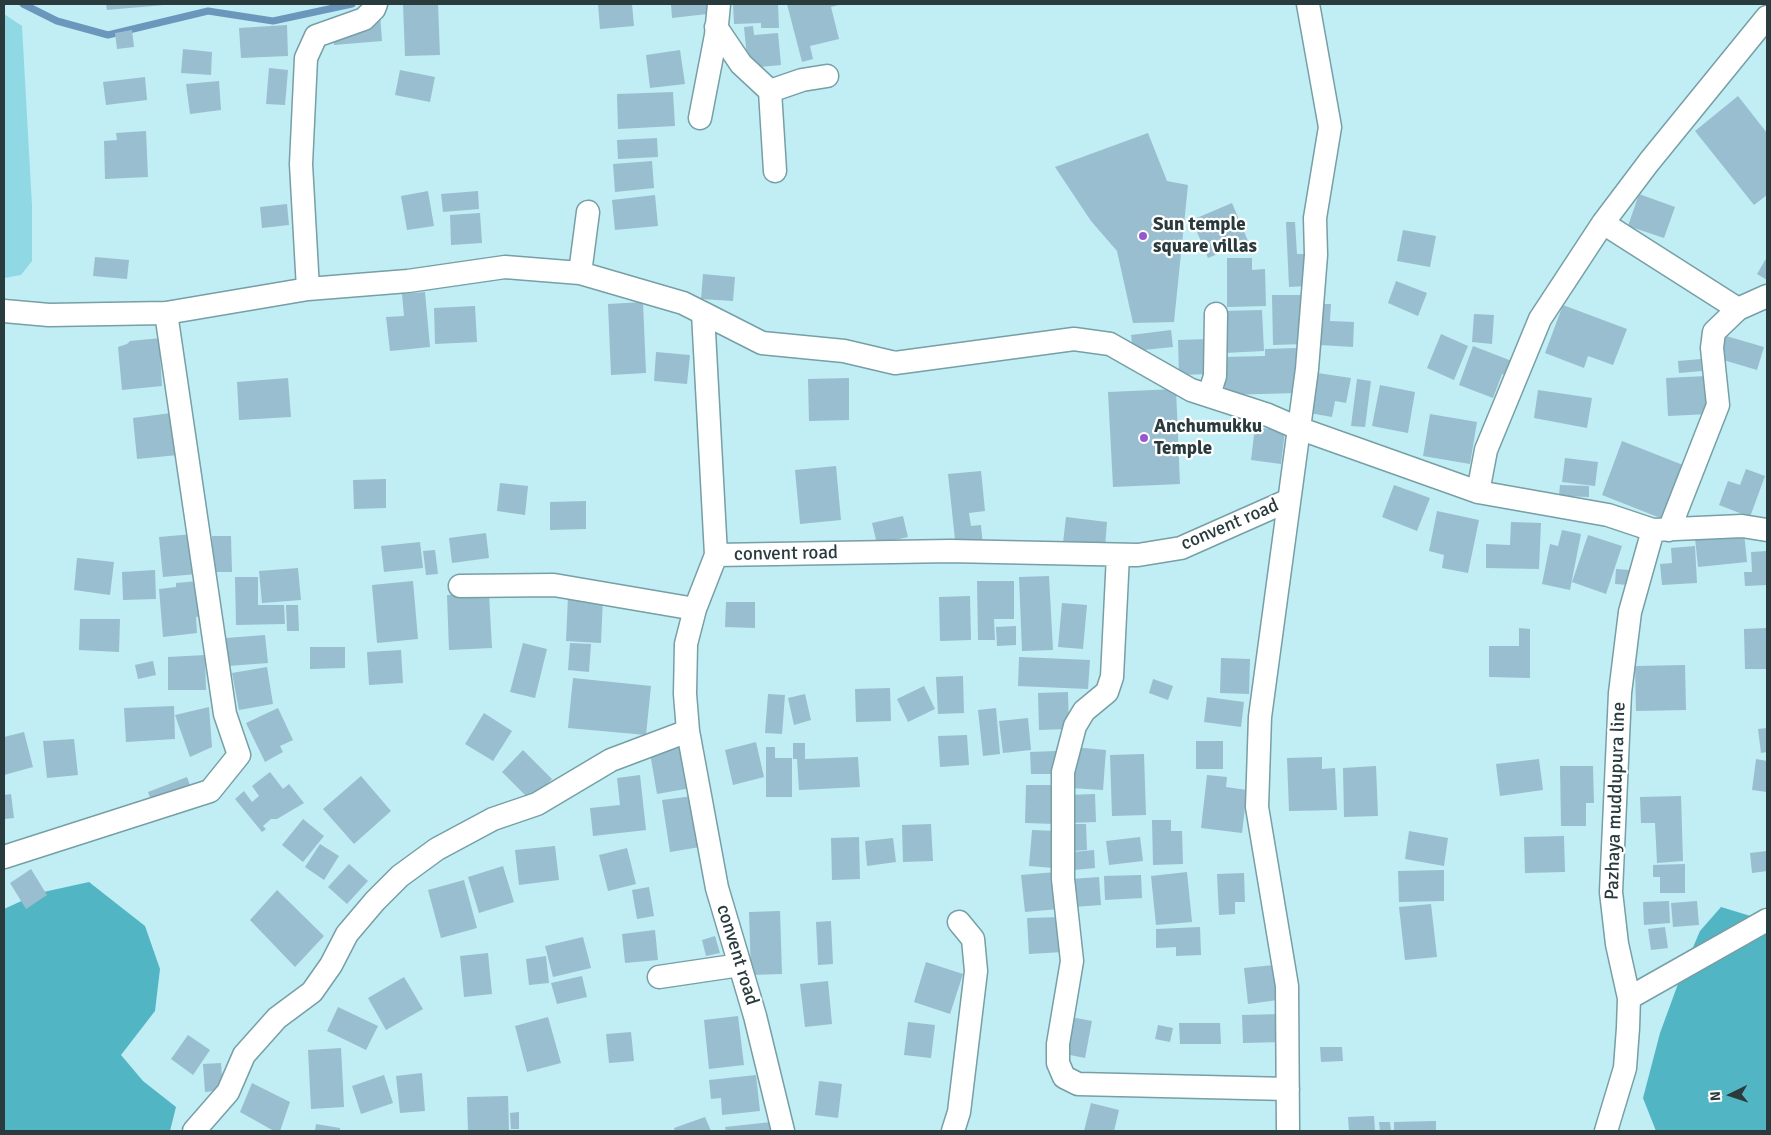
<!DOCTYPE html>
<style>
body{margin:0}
#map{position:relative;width:1771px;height:1135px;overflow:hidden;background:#c1edf4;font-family:Signika,sans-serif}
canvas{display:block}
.frame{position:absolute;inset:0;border:5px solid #2a3b3e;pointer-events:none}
.north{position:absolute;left:1706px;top:1070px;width:50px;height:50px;-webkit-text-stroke:4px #fff;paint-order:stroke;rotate:266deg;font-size:14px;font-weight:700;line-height:20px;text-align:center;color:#2a3b3e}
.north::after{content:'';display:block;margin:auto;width:18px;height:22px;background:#2a3b3e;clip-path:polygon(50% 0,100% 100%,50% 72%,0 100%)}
</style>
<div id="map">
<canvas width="1771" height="1135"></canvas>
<div class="frame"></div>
<div class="north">N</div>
</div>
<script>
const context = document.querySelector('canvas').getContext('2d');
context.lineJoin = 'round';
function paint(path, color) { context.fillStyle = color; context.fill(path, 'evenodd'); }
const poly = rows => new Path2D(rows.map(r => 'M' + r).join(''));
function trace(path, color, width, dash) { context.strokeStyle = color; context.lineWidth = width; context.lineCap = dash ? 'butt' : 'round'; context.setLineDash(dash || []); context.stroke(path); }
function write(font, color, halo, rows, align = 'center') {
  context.font = font + ' Signika,sans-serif'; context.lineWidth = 4.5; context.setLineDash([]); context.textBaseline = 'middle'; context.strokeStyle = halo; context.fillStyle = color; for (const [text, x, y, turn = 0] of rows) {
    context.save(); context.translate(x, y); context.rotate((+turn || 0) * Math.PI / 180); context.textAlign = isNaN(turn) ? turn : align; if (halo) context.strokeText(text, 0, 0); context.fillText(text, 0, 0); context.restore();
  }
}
paint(poly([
 [4,14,22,26,32,206,32,261,21,275,4,278]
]), '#90d8e3');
paint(poly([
 [89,882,145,926,160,969,155,1011,121,1055,143,1081,176,1107,170,1131,4,1131,4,909,39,893],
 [1721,907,1767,921,1767,1131,1656,1131,1643,1098,1660,1033,1682,973,1700,931]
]), '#52b5c4');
trace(poly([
 [23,4,57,21,108,35,208,11,273,21,352,4]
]), '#6b97bd', 7);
paint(poly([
 [106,4,164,4,164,5,107,10],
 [403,4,438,4,440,55,405,56],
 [598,4,632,4,634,26,600,29],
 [671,4,706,4,707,14,672,18],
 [733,4,778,4,779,28,761,28,761,23,734,24],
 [787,4,842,4,831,7,839,39,810,46,813,59,802,62],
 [380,14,382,41,334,45,332,18],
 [287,25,288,56,241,58,239,28],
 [753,26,754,35,778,33,781,65,748,68,744,27],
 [132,30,134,47,117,49,115,33],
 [183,49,212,52,211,75,181,73],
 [680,50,685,84,650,88,646,55],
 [269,68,288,70,285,105,266,104],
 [400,70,435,77,430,102,395,95],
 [145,77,147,100,106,105,103,82],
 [219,81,221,110,190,114,186,84],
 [673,92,675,126,618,129,617,94],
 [1738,96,1767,133,1767,195,1754,205,1695,131],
 [146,131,148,177,105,179,104,141,117,140,116,133],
 [1148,133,1167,181,1188,185,1174,322,1133,323,1117,251,1091,221,1055,167],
 [657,138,658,157,618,159,617,140],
 [652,161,654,188,615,192,613,164],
 [428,191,434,226,407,230,401,196],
 [478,191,479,209,443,212,441,194],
 [1639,194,1675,207,1664,238,1628,226],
 [655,195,658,226,615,230,612,200],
 [1232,203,1248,241,1208,258,1192,220],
 [287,204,289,225,262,228,260,207],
 [480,213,482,243,451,245,450,215],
 [1286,222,1295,222,1297,254,1305,254,1307,286,1289,287],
 [1403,230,1436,236,1430,267,1397,261],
 [95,257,129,260,127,279,93,276],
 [1767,257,1767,280,1757,274],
 [1227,258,1252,258,1252,270,1265,269,1266,306,1227,307],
 [703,274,735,277,733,301,701,299],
 [1396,281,1427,293,1418,316,1388,303],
 [425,292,430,347,390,351,386,317,404,316,402,294],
 [1272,295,1304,295,1305,344,1273,345],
 [643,302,646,373,611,375,608,304],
 [1323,304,1331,304,1330,321,1354,322,1353,347,1320,345],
 [1563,305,1627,329,1613,365,1588,356,1584,368,1545,353],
 [475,306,477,342,435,344,434,308],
 [1262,310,1264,351,1224,353,1223,311],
 [1474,314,1494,315,1492,344,1472,342],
 [1171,330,1173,347,1133,351,1131,335],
 [1441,334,1468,346,1454,380,1427,368],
 [1726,336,1764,347,1757,370,1720,359],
 [161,338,164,353,160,353,162,386,122,390,118,347,127,344,130,341],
 [1210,339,1211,374,1179,375,1178,340],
 [1473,346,1517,363,1511,378,1502,374,1493,398,1459,385],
 [1297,348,1298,393,1225,395,1224,357,1265,356,1265,349],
 [656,352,690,355,687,384,654,381],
 [1701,359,1702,371,1679,373,1678,361],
 [1311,372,1351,378,1346,403,1335,401,1332,417,1304,412],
 [1707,376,1709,414,1668,416,1666,378],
 [288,378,291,417,239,420,237,382],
 [849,378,849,420,809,421,808,379],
 [1357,379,1371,381,1365,427,1351,426],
 [1380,385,1415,392,1408,433,1372,426],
 [1176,389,1180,484,1113,487,1108,392],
 [1538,390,1592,398,1587,428,1534,418],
 [171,413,178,455,137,459,133,418],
 [1430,414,1477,422,1470,464,1423,456],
 [1255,427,1285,431,1281,464,1251,460],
 [1622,441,1688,467,1668,521,1602,495],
 [1565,458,1598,462,1595,486,1562,482],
 [836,466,841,520,800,524,795,470],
 [1746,469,1765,476,1750,517,1719,505,1728,481,1740,485],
 [981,471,985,511,969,513,971,526,981,525,983,546,956,549,948,474],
 [386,479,386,508,354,509,353,480],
 [500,483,528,486,525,515,497,511],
 [1394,485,1430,498,1417,531,1382,517],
 [1560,485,1589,486,1589,497,1559,496],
 [586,501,586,529,550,530,550,502],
 [1437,511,1479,520,1468,573,1442,568,1444,555,1429,551],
 [903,516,908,537,877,544,872,523],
 [1066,517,1107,522,1105,547,1063,543],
 [1511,522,1541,523,1539,569,1486,568,1486,544,1510,545],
 [1562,530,1581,534,1570,590,1542,584,1550,544,1558,546],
 [1744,532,1747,562,1698,567,1695,538],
 [486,533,489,558,452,563,449,538],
 [193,534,197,574,163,577,159,537],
 [1588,535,1622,546,1606,594,1572,582],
 [212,536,231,536,232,572,213,572],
 [420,542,423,568,384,572,381,546],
 [1695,546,1697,583,1662,585,1660,564,1672,563,1671,548],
 [435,550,438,574,426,575,423,551],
 [1767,551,1767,585,1745,586,1744,572,1752,572,1751,552],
 [77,558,114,562,110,595,74,590],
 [298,568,301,600,262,603,259,571],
 [1616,569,1630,570,1629,585,1615,584],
 [155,570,156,599,123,600,122,572],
 [1049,576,1053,650,1022,651,1019,577],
 [235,577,258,577,258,605,284,605,285,624,236,625],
 [198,581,202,616,196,617,197,633,163,637,159,589,176,587,176,583],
 [413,581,418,639,377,643,372,585],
 [977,581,1014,581,1014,619,994,619,995,640,978,640],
 [489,594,492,648,449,650,447,595],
 [568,596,603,597,601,643,566,641],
 [970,596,971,640,940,641,939,597],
 [726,602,755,602,755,628,725,627],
 [1062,603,1087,605,1083,649,1058,647],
 [286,605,298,605,299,631,287,631],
 [80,619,120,619,119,652,79,650],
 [1016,626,1016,645,997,646,996,627],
 [1519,628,1530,629,1530,678,1489,677,1489,646,1519,646],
 [1767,628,1767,669,1745,669,1744,629],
 [265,635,268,663,228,666,226,638],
 [523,643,547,649,535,698,510,692],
 [570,643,591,644,589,672,568,670],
 [310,647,345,647,345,668,310,669],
 [401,650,403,683,369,685,367,652],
 [205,655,206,690,168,690,168,657],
 [1019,657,1090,660,1088,689,1018,686],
 [1221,658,1250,659,1249,694,1220,693],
 [153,661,156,675,138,679,135,665],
 [1685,665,1686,710,1636,711,1635,666],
 [267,667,273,704,239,710,232,673],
 [963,676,964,713,938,714,936,677],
 [573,678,651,686,646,735,568,728],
 [1153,679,1173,686,1168,700,1149,693],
 [924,686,935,709,908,722,897,699],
 [890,688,891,721,856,722,855,689],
 [1068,692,1069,729,1039,730,1038,693],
 [768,694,785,695,782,734,765,733],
 [805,694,811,720,794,725,788,698],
 [1207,697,1244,702,1241,727,1204,722],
 [174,706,175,739,126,742,124,708],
 [209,707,212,747,190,757,175,715],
 [278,708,293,740,280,746,283,752,265,762,246,723],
 [996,708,1000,754,983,756,978,710],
 [484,713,512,731,493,761,465,744],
 [1028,718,1031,750,1003,753,999,721],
 [1767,728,1767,752,1761,753,1758,729],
 [24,732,33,767,4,775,4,737],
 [967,735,969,765,940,767,938,736],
 [74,739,78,775,47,778,43,741],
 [1196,741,1223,741,1223,769,1196,769],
 [756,742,764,777,733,785,725,750],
 [793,743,805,743,805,759,858,757,860,787,799,790,797,759,793,759],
 [684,747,691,788,657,794,650,753],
 [766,747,775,747,775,758,792,758,792,797,766,797],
 [1073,747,1106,750,1103,790,1070,788],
 [523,750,552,779,531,801,502,772],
 [1056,751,1056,774,1031,774,1030,752],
 [1144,754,1146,815,1112,816,1110,755],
 [1322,757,1322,769,1335,768,1337,810,1289,811,1287,758],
 [1539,759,1543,790,1500,796,1496,764],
 [1756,759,1767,761,1767,792,1752,790],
 [1376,766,1378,816,1344,817,1343,768],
 [1560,766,1593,766,1594,803,1586,803,1586,826,1561,826],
 [270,772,283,789,289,784,304,803,277,819,271,819,263,826,266,829,262,832,235,799,244,791,252,802,259,796,252,786],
 [640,775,646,830,593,836,590,808,620,805,617,778],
 [1207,775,1227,777,1226,787,1247,790,1242,833,1201,828],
 [361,776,391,811,354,844,323,809],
 [187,777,196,802,157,816,148,792],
 [1026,785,1056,785,1056,824,1025,823],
 [11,794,14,818,4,819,4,795],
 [1095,794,1096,822,1068,823,1067,795],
 [693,796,700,847,670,852,662,800],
 [1681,796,1683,861,1657,863,1655,823,1641,823,1640,797],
 [303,819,324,836,303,862,282,845],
 [1152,820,1171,820,1171,831,1182,831,1183,864,1153,865],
 [931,824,933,861,903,862,902,825],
 [1070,824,1086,824,1087,850,1071,851],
 [1032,830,1056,831,1054,868,1029,866],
 [1409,831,1448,838,1444,866,1405,859],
 [1564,836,1565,872,1525,873,1524,837],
 [859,837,860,879,832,880,831,838],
 [1140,837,1143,861,1109,865,1106,841],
 [893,838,896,862,867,866,865,841],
 [320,844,339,856,324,880,305,867],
 [555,846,559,880,519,885,515,850],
 [627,848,636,884,608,891,599,855],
 [1094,850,1095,868,1064,871,1063,853],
 [1767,851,1767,871,1752,873,1750,853],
 [349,864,368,881,347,904,328,887],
 [1685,864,1685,893,1660,893,1660,877,1653,877,1653,865],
 [503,866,514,902,479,913,468,877],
 [31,869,47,895,26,909,10,883],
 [1444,870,1444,901,1399,902,1398,871],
 [1056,872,1059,909,1025,912,1021,875],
 [1187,872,1192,922,1156,925,1151,876],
 [1244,873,1245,902,1235,902,1235,914,1219,915,1217,874],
 [1141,875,1142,898,1105,900,1104,876],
 [1099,877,1101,905,1073,907,1071,879],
 [464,880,477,928,441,938,428,890],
 [649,887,654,916,637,919,632,890],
 [277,890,324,936,295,967,250,920],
 [1669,901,1670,923,1644,925,1643,902],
 [1697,901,1699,925,1673,927,1671,903],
 [1431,904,1437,957,1405,960,1399,907],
 [780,911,782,974,751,975,749,912],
 [1062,917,1063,952,1029,954,1027,918],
 [831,921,833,964,818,965,816,922],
 [1200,927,1201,955,1176,956,1176,947,1156,948,1156,929],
 [1665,927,1668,948,1651,950,1648,929],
 [655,930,658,960,625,963,622,934],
 [715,936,720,953,706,956,702,940],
 [583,937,591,968,553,977,545,946],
 [488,953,492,994,464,997,460,956],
 [546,956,549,983,529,985,526,959],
 [926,962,963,974,950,1014,914,1002],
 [1274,965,1278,1000,1248,1004,1244,968],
 [582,976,587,997,557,1004,551,983],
 [404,977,423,1009,386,1030,368,998],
 [828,981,832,1024,805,1027,800,984],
 [338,1007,378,1026,366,1050,327,1031],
 [1282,1014,1283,1042,1243,1043,1242,1015],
 [738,1016,744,1065,709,1069,704,1020],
 [548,1017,561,1063,527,1072,515,1026],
 [1071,1017,1092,1021,1085,1058,1065,1054],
 [908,1022,935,1025,931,1058,904,1055],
 [1179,1023,1220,1023,1221,1044,1180,1044],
 [1158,1025,1173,1028,1170,1042,1155,1039],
 [631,1032,634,1061,609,1063,606,1034],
 [188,1035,210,1050,193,1075,171,1059],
 [1320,1047,1342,1047,1343,1061,1321,1062],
 [341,1048,344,1107,311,1109,308,1050],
 [221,1063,223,1090,205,1092,203,1064],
 [422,1073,425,1111,400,1113,396,1076],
 [384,1075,393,1103,361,1114,352,1086],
 [756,1075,760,1111,722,1115,721,1098,711,1099,709,1080],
 [819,1081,842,1084,838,1118,815,1115],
 [252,1083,290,1102,280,1131,274,1131,240,1112],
 [508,1096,509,1131,468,1131,467,1097],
 [1091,1103,1119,1110,1114,1131,1084,1131],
 [519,1112,519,1129,511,1129,510,1113],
 [1374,1116,1375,1131,1349,1131,1348,1117],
 [705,1117,711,1131,675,1131,674,1128],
 [1436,1121,1436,1131,1394,1131,1394,1122],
 [771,1122,772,1131,726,1131,725,1127],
 [1379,1122,1390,1122,1391,1131,1380,1131],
 [316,1124,340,1128,340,1131,315,1131]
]), '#99becf');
const street = poly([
 [716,27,741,64,770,91,775,171],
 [770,91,802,80,827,76],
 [700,118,716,35,719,4],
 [580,273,588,212],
 [308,289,301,164,306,58,316,36,364,19,374,9,376,4],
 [1738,309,1767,296],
 [4,311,49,315,166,313,308,289,408,281,505,267,580,273,683,303,703,313,716,555],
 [703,313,762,343,844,351,895,363,1074,339,1110,344,1191,390,1268,415,1298,428,1478,492,1608,515,1653,530,1742,526,1767,530],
 [1209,395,1215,376,1216,314],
 [1478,492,1486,450,1540,319,1603,223],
 [1669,530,1718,405,1712,348,1714,332,1738,309,1603,223,1649,162,1767,17],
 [1118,555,1112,677,1107,692,1084,711,1075,726,1063,772,1063,879,1072,961,1058,1044,1058,1063,1064,1077,1078,1084,1288,1089],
 [460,586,554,585,695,609],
 [4,857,210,791,239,755,225,714,166,313],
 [659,977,740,965],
 [1629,998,1767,920],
 [194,1131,228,1092,244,1055,277,1018,312,992,331,965,347,934,375,901,400,876,437,849,493,819,537,804,611,760,688,731],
 [783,1131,755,1016,717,888,688,731,685,694,686,644,695,609,716,555,950,551,1138,555,1181,548,1287,501],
 [953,1131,959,1112,976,971,973,939,959,922],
 [1288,1131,1287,986,1257,807,1260,717,1307,369,1316,255,1315,218,1330,127,1308,4],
 [1606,1131,1625,1068,1628,1028,1629,998,1617,944,1611,892,1620,693,1630,612,1653,530]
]);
trace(street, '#769fa6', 25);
trace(street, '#fff', 22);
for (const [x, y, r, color] of [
 [1143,236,5,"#9658cf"],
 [1144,438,5,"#9658cf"]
]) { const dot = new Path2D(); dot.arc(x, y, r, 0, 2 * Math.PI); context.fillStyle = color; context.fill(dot); trace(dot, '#fff', 2); }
write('bold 19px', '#2a3b3e', '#fff', [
 ["Sun temple",1153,225],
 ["square villas",1153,247],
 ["Anchumukku",1154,427],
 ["Temple",1154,449]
], 'left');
write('19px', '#2a3b3e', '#fff', [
 ["convent road",1230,525,-23],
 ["convent road",786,554,-1],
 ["Pazhaya muddupura line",1616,801,-88],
 ["convent road",737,955,73]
]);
</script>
